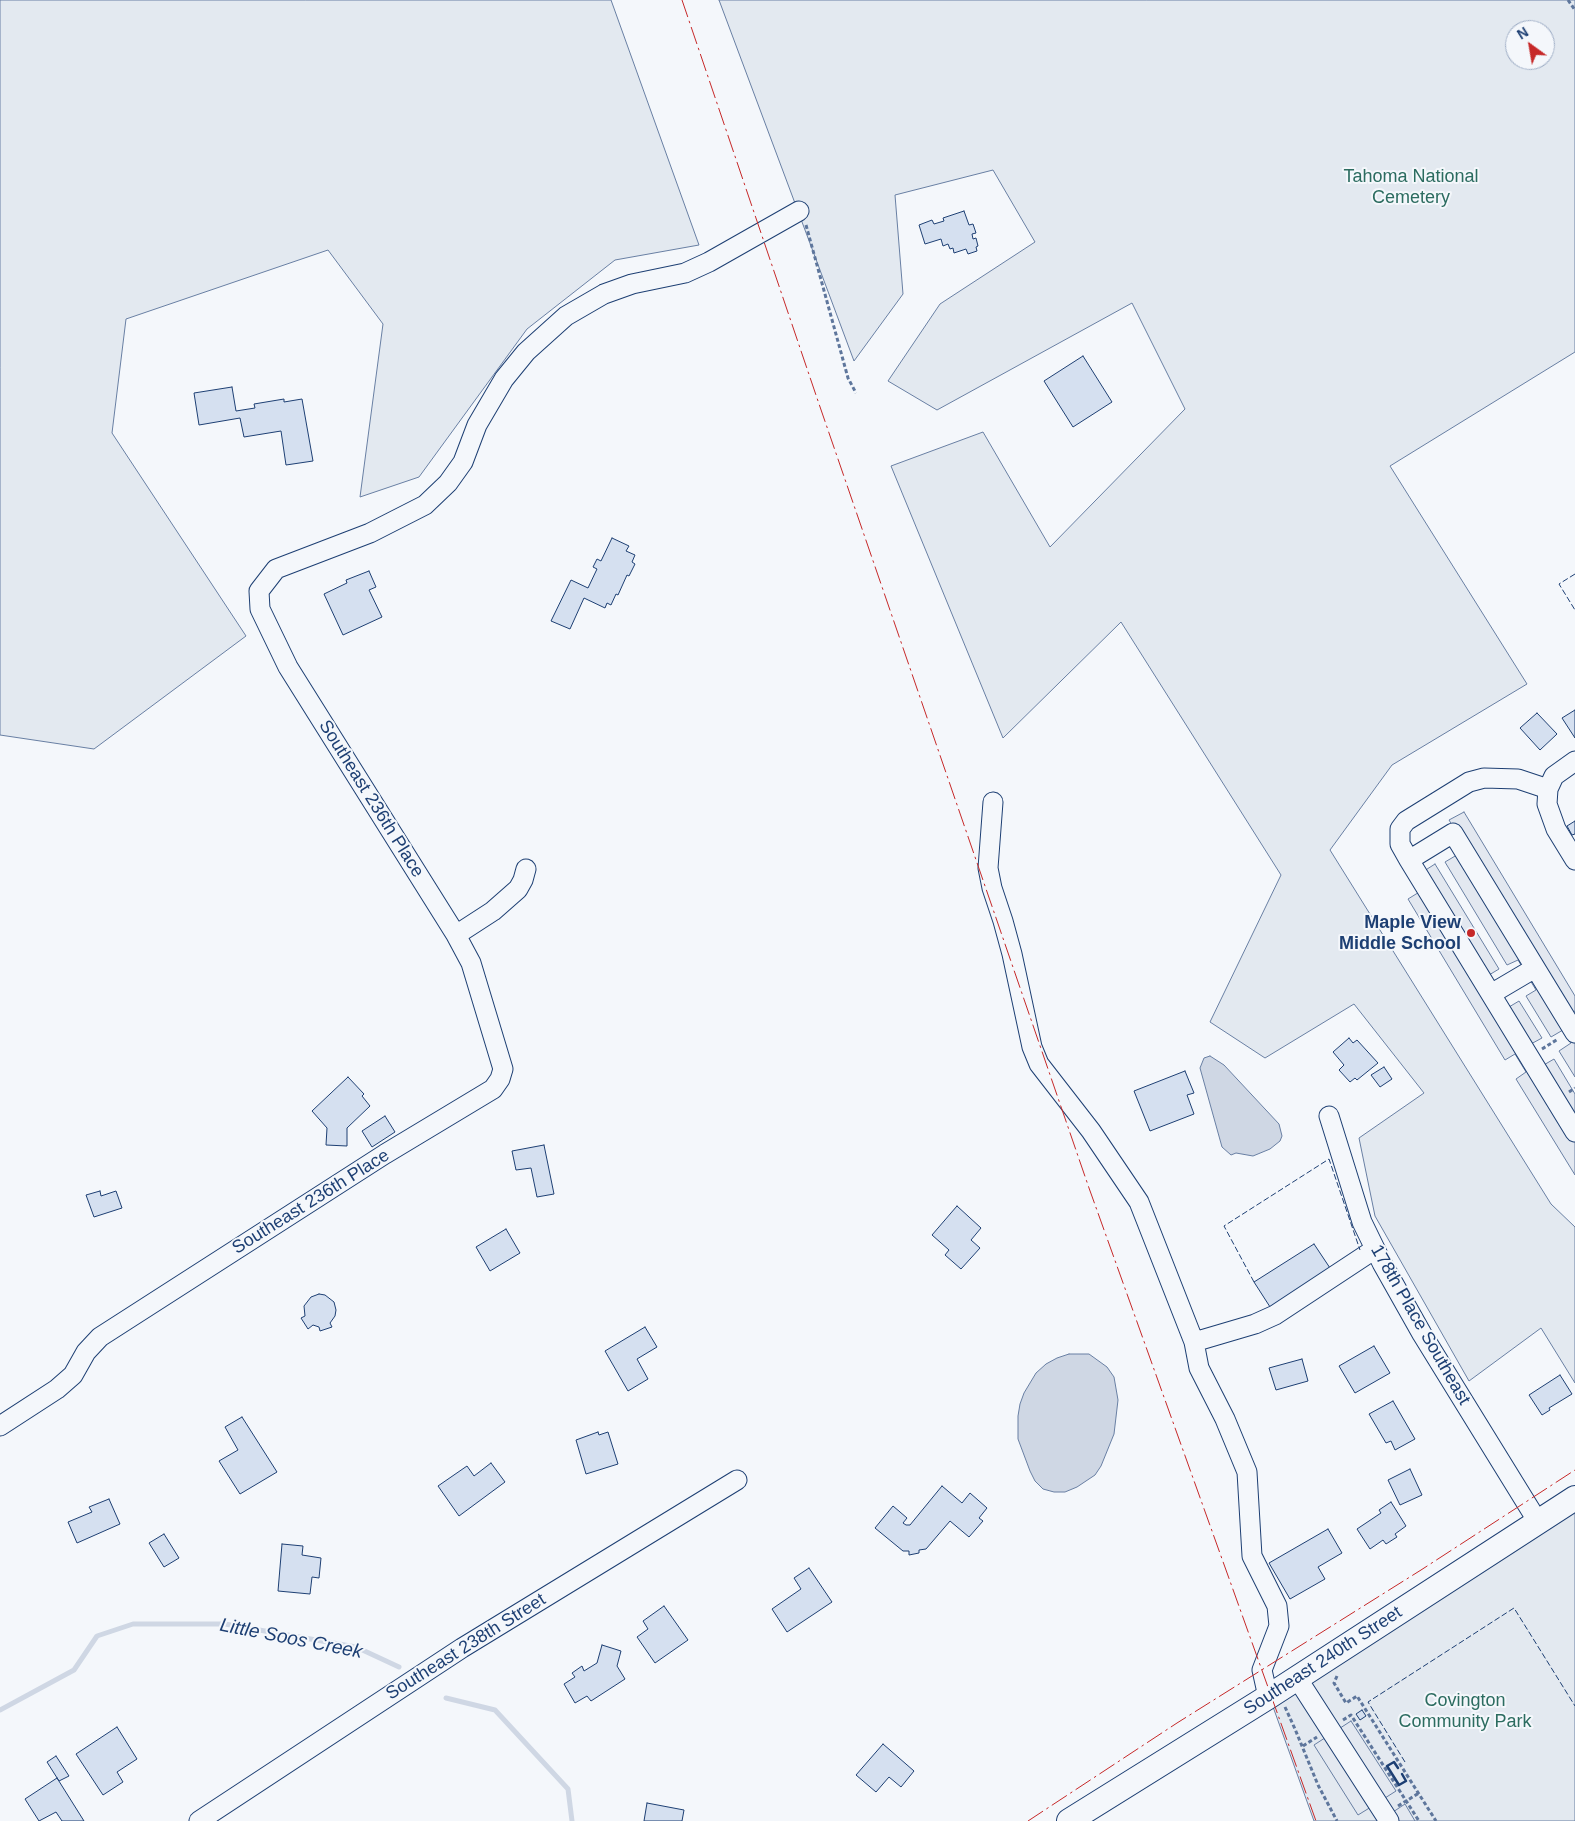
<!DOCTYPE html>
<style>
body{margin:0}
#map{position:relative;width:1575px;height:1821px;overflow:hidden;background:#f4f7fb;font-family:Arial,sans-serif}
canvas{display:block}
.north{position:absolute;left:1505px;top:20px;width:50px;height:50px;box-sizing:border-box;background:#f4f7fb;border:1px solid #9eadc5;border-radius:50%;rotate:328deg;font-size:14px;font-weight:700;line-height:20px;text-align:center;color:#1d3f73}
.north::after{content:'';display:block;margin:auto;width:18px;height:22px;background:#c62828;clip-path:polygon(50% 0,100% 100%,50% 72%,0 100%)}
</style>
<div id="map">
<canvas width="1575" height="1821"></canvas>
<div class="north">N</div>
</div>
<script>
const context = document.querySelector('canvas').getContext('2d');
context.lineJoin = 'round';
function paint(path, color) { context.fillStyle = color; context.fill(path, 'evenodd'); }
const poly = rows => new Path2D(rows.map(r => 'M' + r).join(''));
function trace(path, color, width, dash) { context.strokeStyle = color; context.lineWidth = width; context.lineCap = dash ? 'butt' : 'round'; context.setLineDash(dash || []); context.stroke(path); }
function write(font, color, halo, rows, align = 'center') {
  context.font = font + ' Arial,sans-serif'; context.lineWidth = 4; context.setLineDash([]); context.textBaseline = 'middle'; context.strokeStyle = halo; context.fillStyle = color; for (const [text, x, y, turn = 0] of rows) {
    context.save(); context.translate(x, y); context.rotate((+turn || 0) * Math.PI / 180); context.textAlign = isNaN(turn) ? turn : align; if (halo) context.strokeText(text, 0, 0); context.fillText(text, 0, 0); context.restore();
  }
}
const green = poly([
 [0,0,611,0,699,245,615,260,527,329,419,477,360,497,383,324,328,250,126,319,112,433,246,636,94,749,0,735,0,0],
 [719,0,1575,0,1575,352,1390,466,1527,684,1392,765,1330,850,1551,1204,1575,1227,1575,1383,1541,1328,1469,1381,1375,1216,1359,1138,1424,1093,1354,1004,1265,1058,1210,1022,1281,875,1121,622,1003,738,891,466,983,432,1050,547,1185,409,1132,303,937,410,888,381,940,304,1035,242,993,170,895,195,903,294,854,361,719,0],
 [1515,30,1545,30,1545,60,1515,60,1515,30],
 [1575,1509,1575,1821,1314,1821,1272,1704,1575,1509]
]);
paint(green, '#e3e9f0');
trace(green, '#687fa3', 1);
const parking = poly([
 [1464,812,1575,996,1575,1011,1563,1019,1575,1039,1575,1077,1559,1051,1571,1043,1563,1030,1551,1037,1526,996,1536,990,1518,960,1507,965,1445,862,1467,849,1449,820,1464,812],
 [1435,864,1499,969,1489,975,1509,1007,1519,1001,1542,1038,1529,1045,1542,1066,1554,1059,1575,1094,1575,1175,1516,1079,1526,1072,1515,1054,1505,1060,1408,899,1429,886,1421,873,1435,864],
 [1351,1721,1396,1791,1385,1798,1393,1812,1405,1804,1415,1821,1380,1821,1371,1807,1358,1815,1314,1745,1351,1721]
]);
paint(parking, '#e3e8f0');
trace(parking, '#687fa3', 1);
const water = poly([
 [1210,1056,1224,1065,1279,1124,1282,1136,1280,1141,1270,1149,1253,1156,1236,1153,1231,1155,1222,1147,1200,1068,1204,1058,1210,1056],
 [1069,1354,1089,1354,1107,1367,1114,1377,1118,1400,1114,1434,1101,1466,1095,1475,1077,1487,1065,1492,1054,1492,1043,1489,1035,1481,1030,1471,1018,1439,1018,1416,1020,1404,1024,1393,1036,1373,1046,1364,1057,1358,1069,1354]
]);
paint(water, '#cfd7e4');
trace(water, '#687fa3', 1);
trace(poly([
 [446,1698,495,1710,568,1789,572,1821],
 [0,1710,74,1670,97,1636,133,1624,225,1624,356,1647,399,1667]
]), '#cfd7e4', 5);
const building = poly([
 [964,211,969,225,973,224,976,233,972,234,973,239,976,238,978,246,976,247,977,251,968,254,966,249,954,253,953,248,950,249,948,244,943,246,941,239,925,244,919,225,932,220,934,224,944,221,943,218,964,211],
 [1083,356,1112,402,1073,427,1044,381,1083,356],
 [232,387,236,411,255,408,254,404,284,399,284,402,302,399,313,461,286,465,281,431,244,437,240,418,199,425,194,393,232,387],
 [612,538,629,546,626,551,635,555,632,562,635,564,629,576,627,575,618,595,616,594,611,605,607,603,605,608,584,598,570,629,551,621,571,580,588,588,597,569,593,567,597,559,601,561,612,538],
 [369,571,376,587,369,590,382,617,343,635,324,594,347,583,346,580,369,571],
 [1575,710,1575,738,1562,718,1575,710],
 [1537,713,1557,734,1540,750,1520,728,1537,713],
 [1575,821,1575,834,1572,835,1567,826,1575,821],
 [1349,1038,1353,1043,1357,1040,1378,1063,1357,1080,1355,1078,1350,1082,1339,1070,1344,1065,1333,1052,1349,1038],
 [1384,1067,1392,1079,1380,1087,1371,1075,1384,1067],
 [1185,1071,1194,1093,1187,1095,1194,1114,1150,1131,1134,1091,1185,1071],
 [348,1077,364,1094,362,1096,370,1106,347,1128,347,1146,326,1145,327,1128,312,1111,348,1077],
 [385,1116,395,1132,372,1147,362,1131,385,1116],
 [544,1145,554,1194,537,1197,531,1168,516,1170,512,1151,544,1145],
 [100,1191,101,1196,116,1191,122,1208,94,1217,86,1195,100,1191],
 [957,1206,981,1228,971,1240,980,1248,961,1269,945,1255,949,1250,932,1235,957,1206],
 [506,1229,520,1253,490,1271,476,1247,506,1229],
 [1314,1244,1332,1271,1272,1310,1254,1282,1314,1244],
 [319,1294,325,1295,334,1302,336,1310,335,1316,330,1323,332,1327,320,1331,319,1327,313,1325,308,1329,301,1318,305,1316,304,1306,311,1297,319,1294],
 [645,1327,657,1347,637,1359,648,1379,628,1391,605,1351,645,1327],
 [1374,1346,1390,1373,1355,1393,1339,1366,1374,1346],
 [1302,1359,1308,1381,1276,1390,1269,1368,1302,1359],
 [1560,1375,1572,1394,1549,1408,1550,1410,1542,1415,1529,1395,1560,1375],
 [1393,1401,1415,1439,1395,1450,1391,1441,1386,1443,1369,1414,1393,1401],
 [242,1417,277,1472,240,1494,219,1461,238,1450,225,1427,242,1417],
 [598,1432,599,1435,608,1432,618,1464,586,1474,576,1440,598,1432],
 [491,1463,505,1482,459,1516,438,1486,467,1466,474,1476,491,1463],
 [1410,1469,1422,1495,1400,1505,1388,1480,1410,1469],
 [942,1486,962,1503,970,1493,987,1508,979,1518,983,1521,969,1537,950,1521,926,1549,919,1550,919,1553,909,1555,909,1551,903,1551,875,1528,893,1506,907,1518,903,1523,906,1525,910,1525,942,1486],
 [109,1499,120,1524,77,1543,68,1522,92,1512,89,1507,109,1499],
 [1391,1502,1406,1526,1395,1534,1397,1537,1386,1544,1383,1540,1370,1549,1357,1529,1381,1513,1379,1510,1391,1502],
 [1328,1529,1342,1553,1318,1567,1325,1579,1290,1599,1269,1563,1328,1529],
 [164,1534,179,1558,164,1567,149,1543,164,1534],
 [282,1544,303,1546,302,1555,321,1558,319,1578,312,1577,310,1594,278,1591,282,1544],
 [809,1568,832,1602,787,1632,772,1609,801,1589,794,1578,809,1568],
 [664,1606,688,1640,655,1663,637,1637,648,1629,643,1621,664,1606],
 [602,1645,621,1651,617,1666,625,1679,591,1701,587,1696,575,1703,564,1684,575,1677,572,1673,582,1666,584,1671,597,1663,602,1645],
 [1362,1710,1366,1716,1360,1720,1356,1714,1362,1710],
 [117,1727,137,1759,117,1772,123,1782,103,1795,76,1754,117,1727],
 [883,1744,914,1771,901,1787,889,1777,876,1792,856,1775,883,1744],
 [56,1756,69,1776,59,1781,47,1762,56,1756],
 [57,1778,84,1821,62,1821,56,1812,39,1821,25,1799,57,1778],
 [647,1803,684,1810,682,1821,644,1821,647,1803]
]);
paint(building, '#d5e0f0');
trace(building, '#1d3f73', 1);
const minor = poly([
 [1575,761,1554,776,1548,789,1547,804,1556,829,1575,860],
 [993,802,988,868,992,888,1003,921,1012,954,1032,1047,1039,1064,1091,1131,1139,1202,1194,1342,1199,1368,1225,1419,1247,1472,1252,1556,1277,1606,1279,1626,1262,1670,1268,1697],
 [1409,860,1400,844,1400,829,1406,821,1469,782,1484,778,1518,779,1548,789],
 [456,935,493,911,518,889,523,880,526,869],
 [1491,994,1535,968],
 [1575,1033,1453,833,1409,860,1575,1132],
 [1329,1116,1362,1222,1382,1263,1422,1334,1538,1522],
 [1194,1342,1255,1324,1275,1315,1375,1249],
 [0,1426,57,1389,73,1375,86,1352,100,1337,385,1154,493,1089,500,1079,503,1069,471,963,456,935,288,667,260,609,259,591,276,569,370,533,425,505,448,483,463,462,477,425,504,379,526,352,566,316,604,294,632,284,685,273,709,262,799,211],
 [1297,1678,1389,1821],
 [199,1821,462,1648,737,1480]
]);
const major = poly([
 [1069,1821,1268,1697,1575,1498]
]);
trace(minor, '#1d3f73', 21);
trace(major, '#1d3f73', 26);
trace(poly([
 [1568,0,1575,10],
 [806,225,848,378,856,393],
 [1542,1049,1558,1039],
 [1569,1092,1575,1088],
 [1337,1676,1334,1683,1346,1703,1357,1696,1436,1821],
 [1285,1707,1295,1729,1318,1785,1337,1821],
 [1343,1720,1351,1715,1419,1821],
 [1303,1746,1317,1737],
 [1398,1806,1419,1793]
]), '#5e769c', 3, [4, 2.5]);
trace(minor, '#f4f7fb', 19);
trace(major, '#f4f7fb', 24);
trace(poly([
 [1575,574,1559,584,1575,610],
 [1254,1282,1224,1226,1329,1159,1360,1250],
 [1405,1762,1368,1702,1514,1608,1575,1706]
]), '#1d3f73', 1, [6, 2.5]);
trace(poly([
 [1398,1768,1394,1762,1387,1766,1399,1785,1406,1781,1402,1774]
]), '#1d3f73', 2.5);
trace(poly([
 [682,0,818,401,1089,1188,1316,1821],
 [1028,1821,1177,1723,1421,1570,1575,1470]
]), '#c62828', 1, [18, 4, 2.5, 4]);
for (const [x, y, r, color] of [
 [1471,933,5,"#c62828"]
]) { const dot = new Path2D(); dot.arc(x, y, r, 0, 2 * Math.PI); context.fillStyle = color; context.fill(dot); trace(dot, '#f4f7fb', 2); }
write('18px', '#2c6c60', '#f4f7fb', [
 ["Tahoma National",1411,177],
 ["Cemetery",1411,198],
 ["Covington",1465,1701],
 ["Community Park",1465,1722]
]);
write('18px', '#1d3f73', '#f4f7fb', [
 ["Southeast 236th Place",371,799,58],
 ["Southeast 236th Place",311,1202,-32],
 ["178th Place Southeast",1420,1325,60],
 ["Southeast 238th Street",466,1647,-32],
 ["Southeast 240th Street",1323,1661,-33]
]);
write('bold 18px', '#1d3f73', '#f4f7fb', [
 ["Maple View",1461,923],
 ["Middle School",1461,944]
], 'right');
write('italic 19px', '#1d3f73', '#f4f7fb', [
 ["Little Soos Creek",291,1639,11]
]);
</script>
